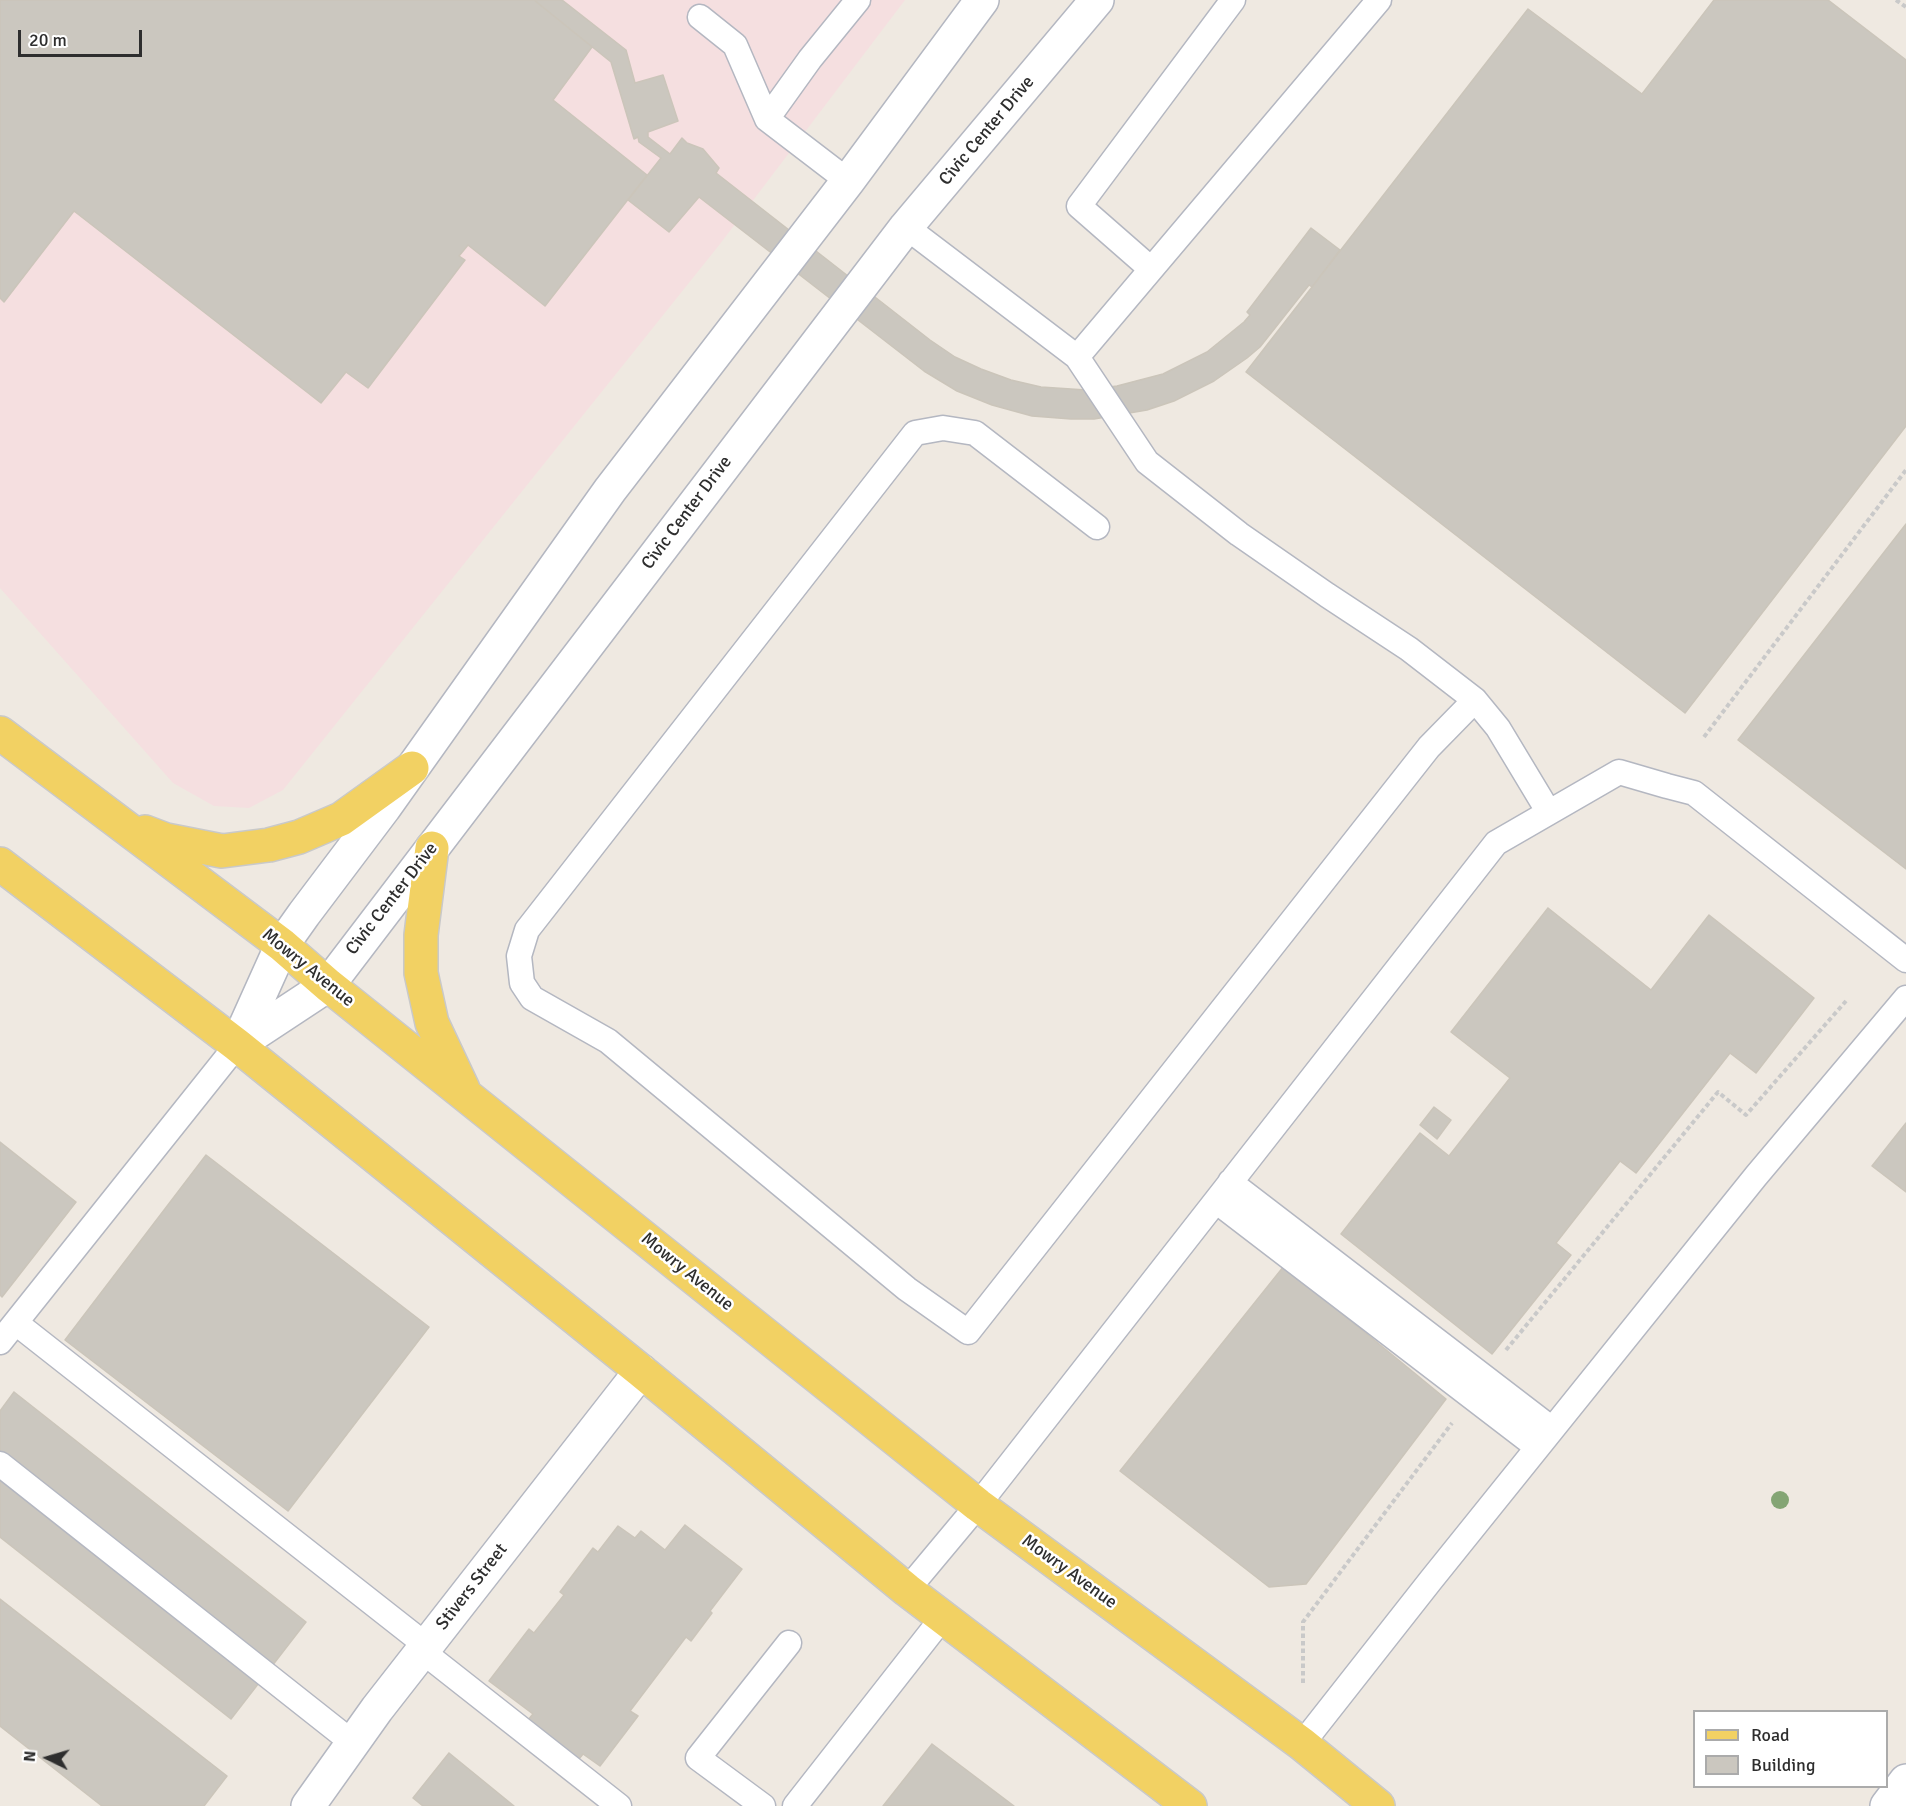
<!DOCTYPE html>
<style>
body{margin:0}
#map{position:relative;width:1906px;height:1806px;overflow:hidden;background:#efe9e1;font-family:Signika,sans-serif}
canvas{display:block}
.legend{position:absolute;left:1693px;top:1710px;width:195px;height:78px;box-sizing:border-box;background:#fff;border:2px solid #ababab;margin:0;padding:8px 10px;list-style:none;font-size:18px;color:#2e2e2e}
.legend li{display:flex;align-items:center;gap:12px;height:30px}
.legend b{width:30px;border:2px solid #ababab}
.north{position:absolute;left:18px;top:1728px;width:60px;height:60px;-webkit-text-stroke:4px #fff;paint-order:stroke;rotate:275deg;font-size:16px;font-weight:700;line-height:24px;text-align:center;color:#2e2e2e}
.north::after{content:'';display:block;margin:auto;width:21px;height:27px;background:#2e2e2e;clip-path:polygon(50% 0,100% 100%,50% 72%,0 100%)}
.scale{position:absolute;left:18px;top:30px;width:124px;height:27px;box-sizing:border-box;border:3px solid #2e2e2e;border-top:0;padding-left:8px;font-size:18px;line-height:21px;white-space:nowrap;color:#2e2e2e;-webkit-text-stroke:4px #fff;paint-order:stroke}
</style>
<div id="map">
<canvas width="1906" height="1806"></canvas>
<ul class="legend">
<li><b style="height:8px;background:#f2d163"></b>Road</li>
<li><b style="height:16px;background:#cbc7bf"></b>Building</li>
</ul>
<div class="north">N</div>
<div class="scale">20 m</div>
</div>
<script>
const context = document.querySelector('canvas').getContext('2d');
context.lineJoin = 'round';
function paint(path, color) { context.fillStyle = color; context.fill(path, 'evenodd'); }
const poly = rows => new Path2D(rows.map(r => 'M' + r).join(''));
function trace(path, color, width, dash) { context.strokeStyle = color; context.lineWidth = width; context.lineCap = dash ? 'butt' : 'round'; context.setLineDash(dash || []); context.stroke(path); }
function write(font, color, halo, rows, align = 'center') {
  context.font = font + ' Signika,sans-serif'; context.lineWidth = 5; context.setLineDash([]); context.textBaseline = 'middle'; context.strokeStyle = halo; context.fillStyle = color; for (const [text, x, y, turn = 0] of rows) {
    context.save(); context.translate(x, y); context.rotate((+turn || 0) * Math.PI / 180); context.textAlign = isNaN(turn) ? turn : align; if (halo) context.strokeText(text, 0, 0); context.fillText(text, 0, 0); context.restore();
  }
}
paint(poly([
 [0,0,905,0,720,244,283,790,249,808,214,806,173,783,0,588]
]), '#f5dfe0');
const building = poly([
 [0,0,534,0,592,47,553,100,647,175,545,306,468,245,459,256,465,260,368,388,346,372,321,403,74,211,4,302,0,298,0,0],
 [534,0,562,0,626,50,635,83,663,75,678,121,648,132,648,137,670,154,682,138,687,143,703,149,719,168,716,173,930,340,955,357,981,369,1011,380,1041,387,1086,390,1117,386,1163,374,1207,352,1244,322,1250,315,1247,312,1311,228,1340,250,1312,287,1309,285,1260,347,1247,358,1214,381,1174,401,1147,410,1094,419,1071,419,1032,416,992,405,957,391,924,371,699,197,669,232,628,200,661,158,639,142,638,137,634,139,611,62,534,0],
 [1714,0,1828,0,1906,60,1906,426,1685,713,1246,372,1528,9,1642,94,1714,0],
 [1906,524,1906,869,1738,740,1906,524],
 [1548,908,1651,990,1709,915,1814,998,1756,1073,1730,1053,1636,1173,1620,1161,1556,1243,1571,1255,1492,1354,1341,1234,1420,1133,1449,1156,1510,1078,1451,1032,1548,908],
 [1434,1107,1451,1120,1437,1139,1420,1125,1434,1107],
 [1906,1123,1906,1192,1872,1166,1906,1123],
 [0,1142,76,1202,2,1297,0,1295,0,1142],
 [206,1155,429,1327,288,1511,65,1340,206,1155],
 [1284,1266,1446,1399,1306,1584,1269,1587,1120,1471,1284,1266],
 [14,1392,306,1622,231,1719,0,1537,0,1411,14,1392],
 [685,1525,742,1569,710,1611,712,1613,691,1641,686,1637,630,1711,638,1716,600,1766,583,1754,579,1759,528,1720,533,1714,489,1681,529,1629,534,1633,564,1595,560,1592,593,1548,598,1552,618,1526,635,1538,641,1531,665,1550,685,1525],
 [0,1599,227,1776,204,1806,102,1806,0,1726,0,1599],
 [932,1744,1014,1806,883,1806,932,1744],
 [449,1753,514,1806,423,1806,413,1798,449,1753]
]);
paint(building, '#cbc7bf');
trace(building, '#cbc5ba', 1.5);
const lane = poly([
 [700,17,735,45,767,119],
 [848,181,767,119,810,59,858,0],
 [906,227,1077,357,1147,462,1239,534,1327,595,1409,649,1475,700,1498,728,1548,811],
 [1151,269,1079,206,1233,0],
 [1077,357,1379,0],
 [1097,527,975,433,943,428,915,433,527,930,519,956,522,983,532,998,608,1041,907,1289,968,1332,1429,747,1475,700],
 [1230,1182,1552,1429],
 [1216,1201,1537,1447],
 [16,1323,427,1646],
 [0,1342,237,1045],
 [0,1464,353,1743],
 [907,1590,978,1505,1496,843,1619,772,1667,786,1694,793,1906,960],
 [422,1651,619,1806],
 [1302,1744,1431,1580,1756,1176,1906,998],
 [763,1806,698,1758,789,1643],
 [795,1806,943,1617]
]);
const street = poly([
 [308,1806,377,1709,641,1371]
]);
const secondary = poly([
 [237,1045,328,985,906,227,1097,0],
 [237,1045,282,945,304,914,384,808,610,490,848,181,982,0],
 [1887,1806,1906,1781]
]);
const primary = poly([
 [0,733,282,945,328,985,978,1505,1302,1744,1378,1806],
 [145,832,166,840,222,851,269,845,299,837,341,819,412,768],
 [432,848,421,935,421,973,432,1023,463,1089],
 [0,864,237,1045,641,1371,907,1590,1190,1806]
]);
trace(lane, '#b4b7c1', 27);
trace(street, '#b4b7c1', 36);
trace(secondary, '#b4b7c1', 36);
trace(primary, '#c9c9c9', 36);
trace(poly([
 [1896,0,1906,7],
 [1704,737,1906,470],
 [1506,1350,1718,1092,1746,1115,1846,1001],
 [1303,1683,1303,1622,1452,1423]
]), '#c9c9c9', 4, [4.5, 3]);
trace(lane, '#fff', 24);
trace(street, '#fff', 33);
trace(secondary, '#fff', 33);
trace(primary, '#f2d163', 33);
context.fillStyle = '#84a574';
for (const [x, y] of [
 [1780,1500]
]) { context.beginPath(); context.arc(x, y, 9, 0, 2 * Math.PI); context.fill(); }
write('18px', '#2e2e2e', '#fff', [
 ["Civic Center Drive",987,131,-50],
 ["Civic Center Drive",687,513,-53],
 ["Civic Center Drive",392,899,-52],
 ["Mowry Avenue",308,968,39],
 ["Mowry Avenue",687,1272,39],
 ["Mowry Avenue",1069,1572,36],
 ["Stivers Street",472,1587,-52]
]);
</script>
